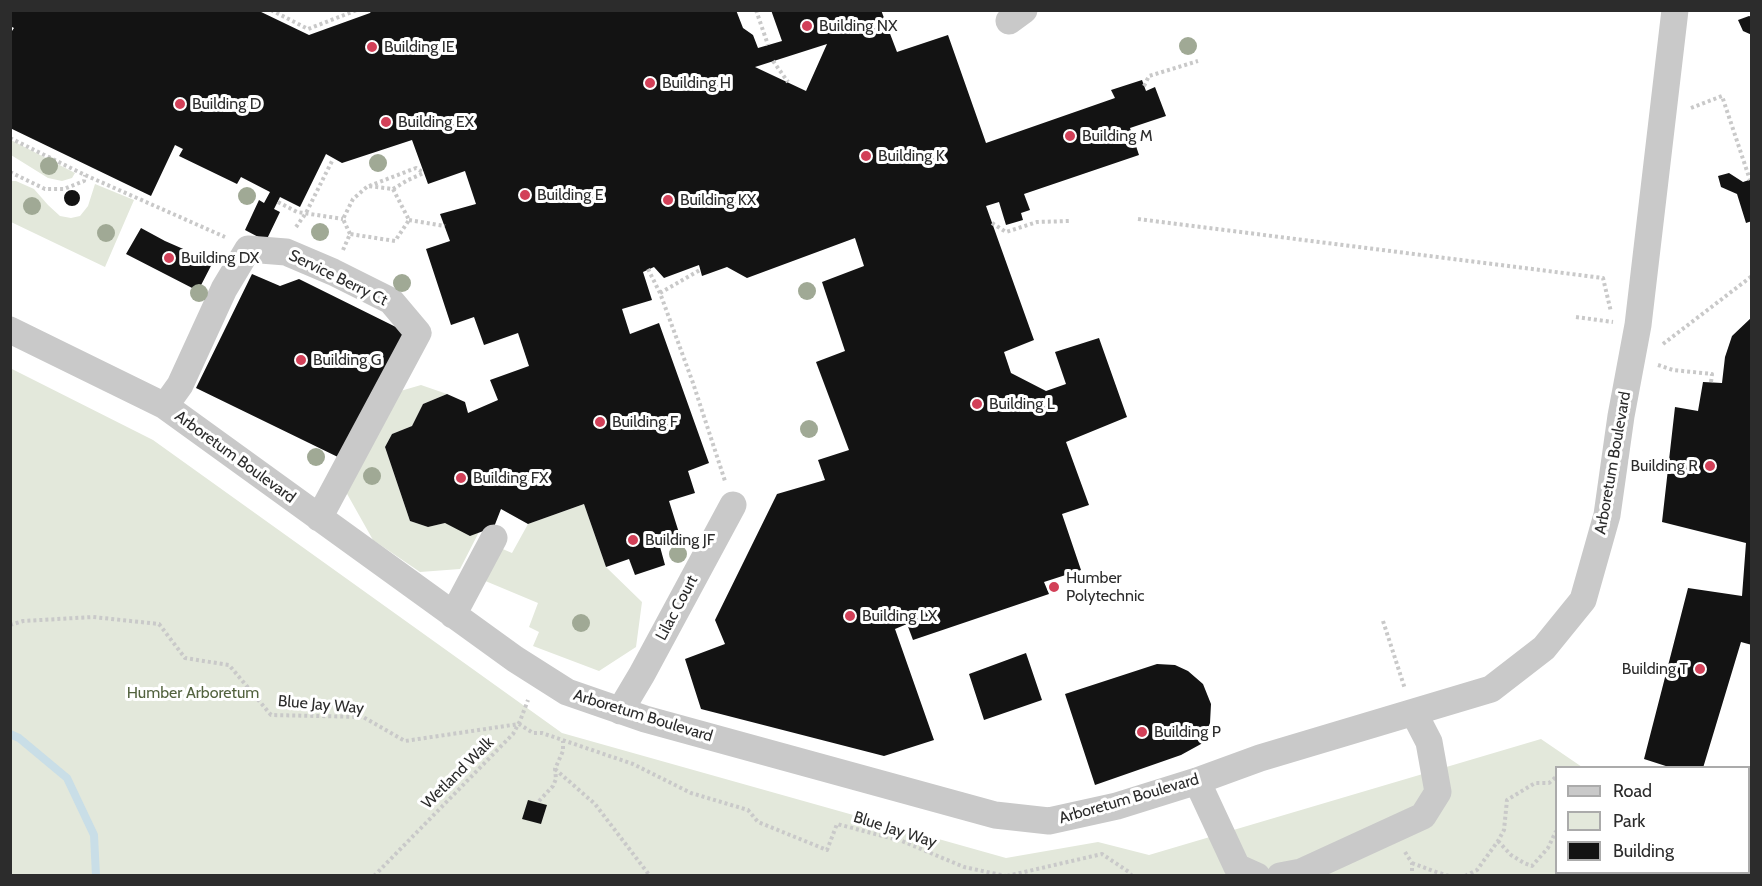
<!DOCTYPE html>
<style>
body{margin:0}
#map{position:relative;width:1762px;height:886px;overflow:hidden;background:#fff;font-family:Cabin,sans-serif}
canvas{display:block}
.frame{position:absolute;inset:0;border:12px solid #2c2c2c;pointer-events:none}
.legend{position:absolute;left:1555px;top:766px;width:195px;height:108px;box-sizing:border-box;background:#fff;border:2px solid #ababab;margin:0;padding:8px 10px;list-style:none;font-size:18px;color:#2c2c2c}
.legend li{display:flex;align-items:center;gap:12px;height:30px}
.legend b{width:30px;border:2px solid #ababab}
</style>
<div id="map">
<canvas width="1762" height="886"></canvas>
<div class="frame"></div>
<ul class="legend">
<li><b style="height:8px;background:#c9c9c9"></b>Road</li>
<li><b style="height:16px;background:#e3e8db"></b>Park</li>
<li><b style="height:16px;background:#131313"></b>Building</li>
</ul>
</div>
<script>
const context = document.querySelector('canvas').getContext('2d');
context.lineJoin = 'round';
function paint(path, color) { context.fillStyle = color; context.fill(path, 'evenodd'); }
const poly = rows => new Path2D(rows.map(r => 'M' + r).join(''));
function trace(path, color, width, dash) { context.strokeStyle = color; context.lineWidth = width; context.lineCap = dash ? 'butt' : 'round'; context.setLineDash(dash || []); context.stroke(path); }
function write(font, color, halo, rows, align = 'center') {
  context.font = font + ' Cabin,sans-serif'; context.lineWidth = 6; context.setLineDash([]); context.textBaseline = 'middle'; context.strokeStyle = halo; context.fillStyle = color; for (const [text, x, y, turn = 0] of rows) {
    context.save(); context.translate(x, y); context.rotate((+turn || 0) * Math.PI / 180); context.textAlign = isNaN(turn) ? turn : align; if (halo) context.strokeText(text, 0, 0); context.fillText(text, 0, 0); context.restore();
  }
}
paint(poly([
 [11,140,75,173,72,178,62,181,48,178,11,155],
 [10,181,16,181,34,189,48,205,60,216,71,218,80,216,88,206,95,184,134,200,105,267,11,222],
 [10,368,153,440,562,733,1006,858,1098,842,1149,855,1541,739,1582,767,1556,768,1556,872,1730,872,1735,875,11,875],
 [421,385,447,394,423,404,412,426,392,434,385,447,410,521,428,527,445,523,479,532,460,569,420,572,373,540,346,492,397,392],
 [584,504,606,567,642,602,636,647,599,671,533,646,539,632,529,627,538,603,483,580,498,547,512,553,528,524]
]), '#e3e8db');
trace(poly([
 [10,734,19,738,67,778,94,835,96,876]
]), '#c9dee7', 8);
paint(poly([
 [10,10,257,10,309,35,370,13,372,10,736,10,743,28,753,35,758,48,782,41,771,10,881,10,897,52,948,35,986,143,1115,98,1111,90,1142,80,1146,91,1155,87,1166,116,1130,128,1139,155,1024,194,1030,210,1021,213,1023,220,1006,225,999,202,986,206,1034,340,1004,352,1011,373,1046,391,1066,384,1055,352,1099,338,1127,417,1066,442,1089,505,1062,514,1081,570,1044,582,1049,594,913,640,907,624,895,629,934,740,884,756,701,709,685,659,725,644,715,620,777,494,825,480,818,460,849,450,816,362,845,351,822,282,864,266,855,238,747,278,727,267,702,276,699,265,664,278,654,267,643,272,652,300,622,309,630,334,659,323,709,463,688,471,695,493,669,501,680,536,659,543,665,565,635,575,629,559,606,567,584,504,528,524,501,509,494,527,470,536,445,523,428,527,410,521,385,447,392,434,412,426,423,404,447,394,465,402,468,413,498,400,490,380,529,366,518,333,484,345,474,317,451,325,426,249,450,241,440,214,476,204,465,171,428,184,412,140,342,163,326,154,300,207,280,197,274,209,280,212,266,241,245,230,259,200,264,203,270,192,241,177,237,184,179,156,183,149,175,145,151,196,10,128,10,34,14,28,10,26],
 [827,44,806,91,755,67],
 [1749,16,1752,17,1752,35,1743,31,1738,20],
 [1729,173,1743,182,1752,179,1752,221,1746,223,1737,194,1721,187,1718,176],
 '64 198a8 8 0 1 1 16 0a8 8 0 1 1-16 0Z',
 [141,228,165,241,213,262,198,291,126,254],
 [252,274,280,286,299,279,406,332,344,460,196,388],
 [1752,317,1752,645,1741,642,1703,768,1672,768,1644,759,1688,588,1742,596,1746,543,1662,522,1675,407,1698,411,1703,382,1722,383,1725,357,1732,336],
 [1026,653,1042,700,984,720,969,674],
 [1157,664,1175,665,1188,671,1203,684,1211,704,1210,723,1201,744,1181,755,1095,785,1065,694],
 [528,800,547,805,541,824,522,819]
]), '#131313');
trace(poly([
 [271,10,308,29,357,10],
 [756,10,768,45],
 [773,61,788,82],
 [1144,86,1149,76,1198,61],
 [1691,108,1722,96,1750,180],
 [10,138,85,175,225,237],
 [10,172,45,189,64,189,84,181,85,175],
 [369,186,416,168,424,173],
 [393,189,408,180,424,173],
 [278,202,297,212,343,219],
 [1138,219,1603,278,1611,312],
 [409,220,445,226],
 [992,223,1006,232,1037,222,1069,221],
 [296,227,306,213,333,159],
 [343,250,350,234,395,241,409,220,393,189,368,186,353,199,343,219,350,234],
 [648,269,660,293,693,383,725,481],
 [660,293,700,270],
 [1576,317,1613,322],
 [1663,344,1752,276],
 [1658,365,1673,370,1712,374,1711,382],
 [1383,621,1405,689],
 [10,625,23,621,93,617,159,624,185,658,229,665,271,715,363,717,405,741,519,724,533,733,542,733,633,764,691,793,748,810,758,822,827,850,837,824,902,841,964,867,1006,876],
 [555,769,595,804,650,876],
 [539,801,553,786,556,779,555,769,563,751,563,741],
 [1748,810,1752,809],
 [1498,841,1511,855,1524,863,1532,866,1548,848,1556,831],
 [1405,852,1412,863,1412,876],
 [1412,863,1436,872,1449,876],
 [1645,872,1646,876],
 [374,876,513,734,520,721,528,700],
 [1007,876,1102,854,1129,872,1132,876],
 [1465,876,1477,870,1498,841,1504,830,1507,800,1535,783,1549,783,1556,777],
 [1577,876,1582,872]
]), '#c9c9c9', 4, [3, 3]);
trace(poly([
 [1009,21,1024,10],
 [10,330,165,406,515,659,567,692,645,719,995,815,1049,821,1117,806,1197,781,1260,758,1491,689,1544,648,1583,600,1607,515,1621,416,1638,325,1675,10],
 [165,406,180,385,224,289,248,249,286,252,333,272,391,301,418,333,319,518],
 [453,615,494,538],
 [620,711,642,674,733,505],
 [1197,781,1237,867,1257,876],
 [1280,876,1301,872,1423,816,1438,792,1429,742,1414,713]
]), '#c9c9c9', 27);
context.fillStyle = '#a0a995';
for (const [x, y] of [
 [1188,46],
 [378,163],
 [49,166],
 [247,196],
 [32,206],
 [320,232],
 [106,233],
 [402,283],
 [807,291],
 [199,293],
 [809,429],
 [316,457],
 [372,476],
 [678,554],
 [581,623]
]) { context.beginPath(); context.arc(x, y, 9, 0, 2 * Math.PI); context.fill(); }
for (const [x, y, r, color] of [
 [807,26,6,"#d24058"],
 [372,47,6,"#d24058"],
 [650,83,6,"#d24058"],
 [180,104,6,"#d24058"],
 [386,122,6,"#d24058"],
 [1070,136,6,"#d24058"],
 [866,156,6,"#d24058"],
 [525,195,6,"#d24058"],
 [668,200,6,"#d24058"],
 [169,258,6,"#d24058"],
 [301,360,6,"#d24058"],
 [977,404,6,"#d24058"],
 [600,422,6,"#d24058"],
 [1710,466,6,"#d24058"],
 [461,478,6,"#d24058"],
 [633,540,6,"#d24058"],
 [1054,587,6,"#d24058"],
 [850,616,6,"#d24058"],
 [1700,669,6,"#d24058"],
 [1142,732,6,"#d24058"]
]) { const dot = new Path2D(); dot.arc(x, y, r, 0, 2 * Math.PI); context.fillStyle = color; context.fill(dot); trace(dot, '#fff', 2); }
write('16px', '#2c2c2c', '#fff', [
 ["Building NX",819,26],
 ["Building IE",384,47],
 ["Building H",662,83],
 ["Building D",192,104],
 ["Building EX",398,122],
 ["Building M",1082,136],
 ["Building K",878,156],
 ["Building E",537,195],
 ["Building KX",680,200],
 ["Building DX",181,258],
 ["Building G",313,360],
 ["Building L",989,404],
 ["Building F",612,422],
 ["Building R",1698,466,"right"],
 ["Building FX",473,478],
 ["Building JF",645,540],
 ["Humber",1066,578],
 ["Polytechnic",1066,596],
 ["Building LX",862,616],
 ["Building T",1688,669,"right"],
 ["Building P",1154,732]
], 'left');
write('16px', '#2c2c2c', '#fff', [
 ["Service Berry Ct",338,278,26],
 ["Arboretum Boulevard",235,457,36],
 ["Arboretum Boulevard",1613,463,-80],
 ["Lilac Court",677,608,-62],
 ["Blue Jay Way",321,705,5],
 ["Arboretum Boulevard",643,716,17],
 ["Wetland Walk",458,773,-45],
 ["Arboretum Boulevard",1129,799,-16],
 ["Blue Jay Way",895,830,18]
]);
write('16px', '#53633f', '#fff', [
 ["Humber Arboretum",193,693]
]);
</script>
